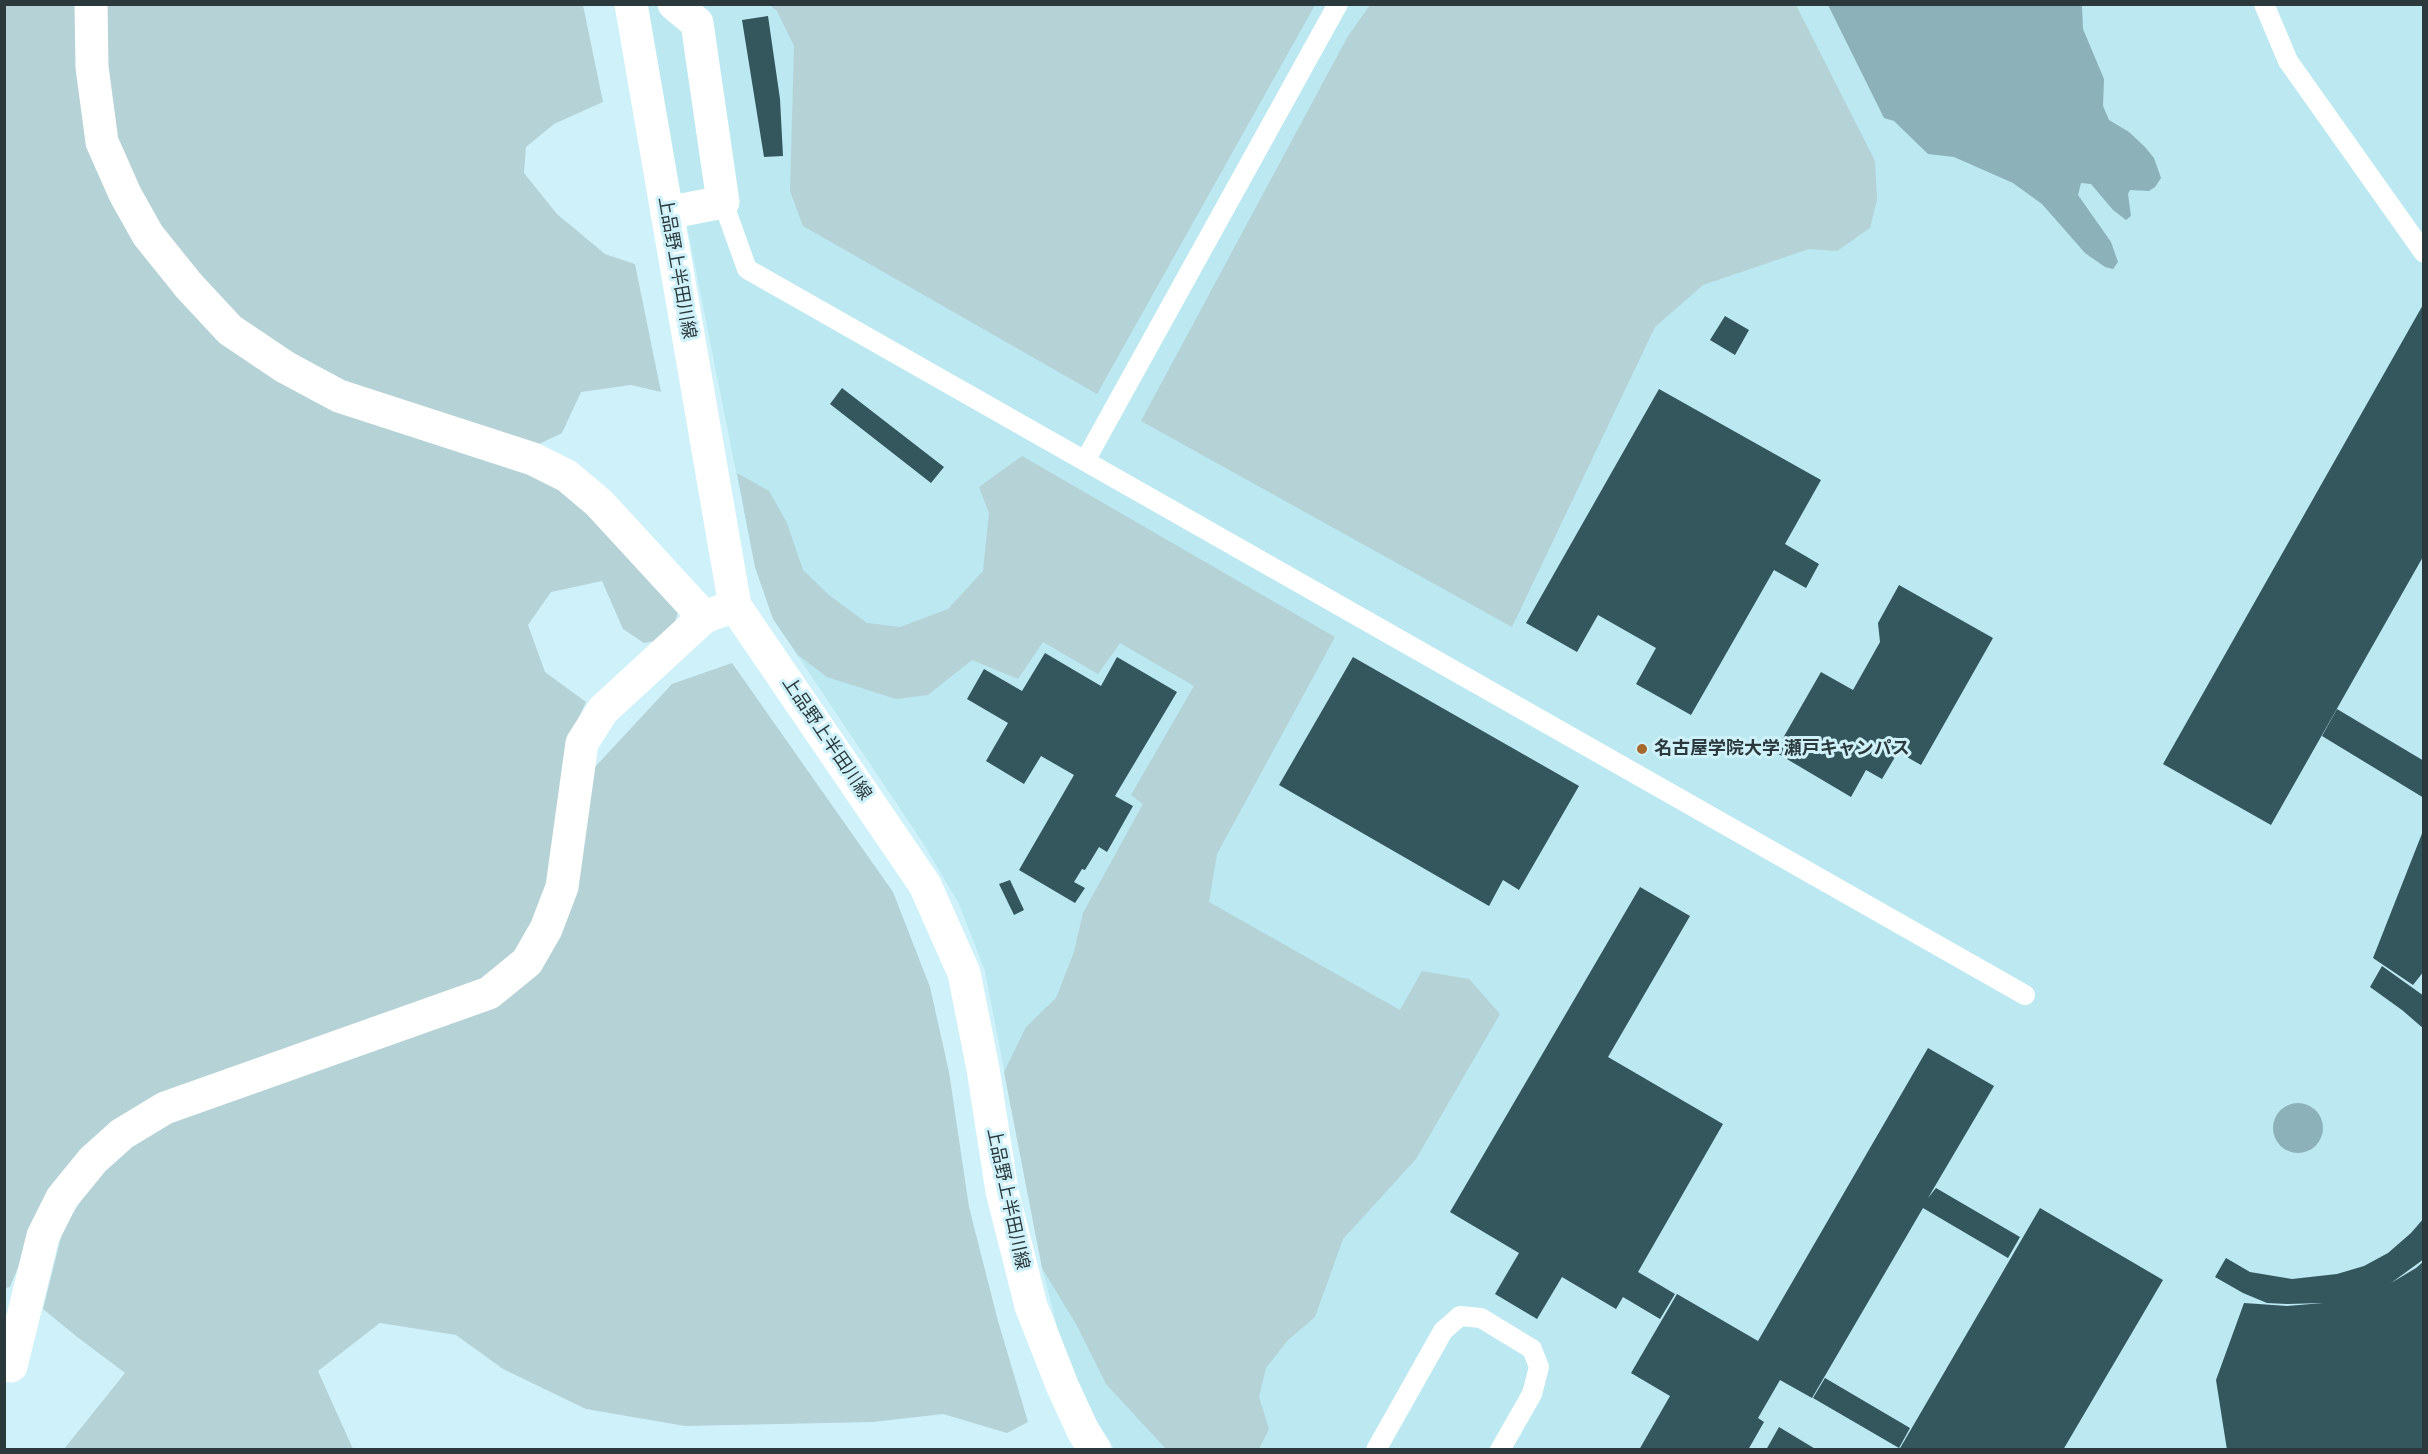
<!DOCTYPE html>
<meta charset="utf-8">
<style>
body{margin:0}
#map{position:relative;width:2428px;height:1454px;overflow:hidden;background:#cff2fa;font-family:Poppins,sans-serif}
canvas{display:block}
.frame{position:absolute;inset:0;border:6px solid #2b393c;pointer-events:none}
</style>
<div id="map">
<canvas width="2428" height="1454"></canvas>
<div class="frame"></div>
</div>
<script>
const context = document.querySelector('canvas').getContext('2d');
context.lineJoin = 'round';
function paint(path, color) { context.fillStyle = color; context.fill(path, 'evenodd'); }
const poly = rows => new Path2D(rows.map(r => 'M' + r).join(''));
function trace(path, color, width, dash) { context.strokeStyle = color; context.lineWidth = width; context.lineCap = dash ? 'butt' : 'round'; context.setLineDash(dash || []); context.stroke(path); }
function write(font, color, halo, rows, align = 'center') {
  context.font = font + ' Poppins,"Noto Sans JP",sans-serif'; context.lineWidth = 6; context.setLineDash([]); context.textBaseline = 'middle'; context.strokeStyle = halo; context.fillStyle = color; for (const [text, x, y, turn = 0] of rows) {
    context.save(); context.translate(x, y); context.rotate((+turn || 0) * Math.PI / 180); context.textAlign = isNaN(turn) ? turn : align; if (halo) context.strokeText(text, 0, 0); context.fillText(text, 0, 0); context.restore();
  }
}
paint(poly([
 [643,5,2423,5,2423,1449,1114,1449,1076,1386,1061,1342,1042,1268,985,971,959,904,923,843,773,619,755,567]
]), '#bbe8f1');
paint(poly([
 [5,5,80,5,82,89,222,337,549,481,583,506,679,609,675,622,655,641,644,643,623,629,602,581,551,592,528,625,545,672,586,702,572,732,545,900,525,941,485,979,160,1096,48,1194,10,1287,5,1288],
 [101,5,583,5,603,102,554,124,526,147,524,173,557,214,605,254,635,264,661,392,631,385,581,392,562,433,535,446,340,382,238,319,200,279,143,204,111,124],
 [770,5,1315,5,1097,394,803,226,790,191,794,46,777,11],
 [1370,5,1796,5,1875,161,1877,200,1870,228,1837,251,1809,249,1703,285,1655,327,1512,627,1141,421,1348,36],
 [1022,456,1335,637,1217,854,1209,902,1400,1010,1422,971,1469,979,1500,1014,1416,1159,1343,1239,1315,1317,1288,1340,1266,1368,1259,1397,1269,1429,1259,1449,1166,1449,1106,1384,1076,1324,1042,1268,1004,1072,1026,1027,1056,998,1074,952,1083,913,1143,804,1131,795,1194,686,1120,643,1098,674,1043,642,1018,679,972,660,928,695,896,699,827,677,798,655,773,619,755,567,737,473,769,491,787,523,803,570,829,595,867,623,900,627,948,609,983,571,989,513,979,487],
 [732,663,893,892,930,987,949,1072,969,1207,998,1321,1028,1422,1007,1433,943,1414,873,1422,685,1426,586,1409,503,1369,456,1335,380,1323,318,1371,353,1449,64,1449,125,1373,76,1336,43,1309,63,1229,85,1194,127,1146,173,1119,531,977,594,768,672,684]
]), '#b5d2d7');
paint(poly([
 [1828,5,2082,5,2083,29,2104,79,2103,106,2109,120,2129,132,2145,147,2154,158,2161,178,2155,187,2149,191,2130,190,2128,194,2131,216,2126,220,2113,210,2091,184,2081,183,2078,195,2111,242,2118,262,2113,269,2105,267,2085,253,2042,204,2013,183,1954,157,1928,154,1894,121,1884,118],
 '2273 1128a25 25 0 1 1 50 0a25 25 0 1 1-50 0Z'
]), '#8db1b9');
paint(poly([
 [768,16,780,99,783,156,764,157,742,20],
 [2424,303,2424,555,2271,825,2163,764],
 [1725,316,1749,330,1735,355,1710,340],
 [842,388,944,467,931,483,830,404],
 [1659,389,1821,480,1785,544,1819,564,1806,588,1774,570,1691,715,1636,684,1656,648,1598,615,1577,652,1526,623],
 [1899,585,1993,638,1921,765,1898,752,1882,779,1866,770,1851,797,1775,752,1821,672,1853,690,1880,642,1878,623],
 [1045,653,1101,686,1117,657,1177,692,1115,796,1133,806,1107,852,1099,847,1085,870,1082,869,1074,882,1085,888,1075,903,1019,870,1074,775,1041,756,1024,784,986,761,1008,723,967,699,984,669,1022,691],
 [1353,657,1579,786,1519,890,1503,880,1489,906,1279,785],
 [2337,709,2424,761,2424,798,2322,736],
 [2423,831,2424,971,2413,985,2373,958],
 [1010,880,1024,910,1014,915,999,884],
 [1640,887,1690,916,1608,1057,1723,1124,1638,1272,1675,1294,1660,1319,1623,1297,1616,1309,1562,1277,1537,1319,1495,1294,1519,1253,1450,1212],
 [2382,966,2424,996,2424,1029,2402,1010,2370,987],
 [1928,1048,1994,1086,1928,1198,1936,1188,2020,1237,2008,1258,1923,1208,1812,1398,1780,1380,1758,1418,1764,1422,1748,1450,1639,1450,1670,1396,1631,1373,1677,1294,1758,1341],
 [2040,1208,2163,1280,2063,1450,1899,1450],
 [2424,1218,2424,1259,2391,1283,2416,1268,2424,1261,2424,1450,2227,1450,2216,1380,2244,1303,2287,1306,2323,1303,2287,1304,2267,1303,2243,1293,2215,1277,2226,1258,2250,1272,2292,1279,2337,1274,2364,1266,2388,1253,2411,1233],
 [1825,1378,1910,1428,1899,1448,1813,1398],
 [1779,1427,1817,1450,1766,1450]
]), '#34565d');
trace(poly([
 [2264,4,2288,61,2424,253],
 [723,202,747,269,2025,995],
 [1085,461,1338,4],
 [1376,1450,1443,1331,1460,1316,1481,1318,1532,1349,1539,1367,1532,1394,1500,1450]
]), '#fff', 20);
trace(poly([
 [91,4,92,67,102,142,125,194,148,235,189,286,230,330,285,367,339,396,533,459,567,476,599,503,704,617],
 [667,213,723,202,697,23,674,4],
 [11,1366,43,1236,62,1198,93,1160,122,1134,165,1108,489,993,527,962,546,929,562,887,582,743,603,710,704,617,735,606]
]), '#fff', 33);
trace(poly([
 [631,4,735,606,925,885,964,973,983,1069,1002,1191,1031,1306,1062,1385,1083,1431,1095,1450]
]), '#fff', 33);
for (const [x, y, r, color] of [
 [1642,749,6,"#a6682d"]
]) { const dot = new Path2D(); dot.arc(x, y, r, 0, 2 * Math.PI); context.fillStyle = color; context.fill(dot); trace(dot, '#cff2fa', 2); }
write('18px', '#2b393c', '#cff2fa', [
 ["上品野上半田川線",676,268,80],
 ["上品野上半田川線",826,739,56],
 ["上品野上半田川線",1007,1199,78]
]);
write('bold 18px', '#2b393c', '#cff2fa', [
 ["名古屋学院大学 瀬戸キャンパス",1654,749]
], 'left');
</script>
